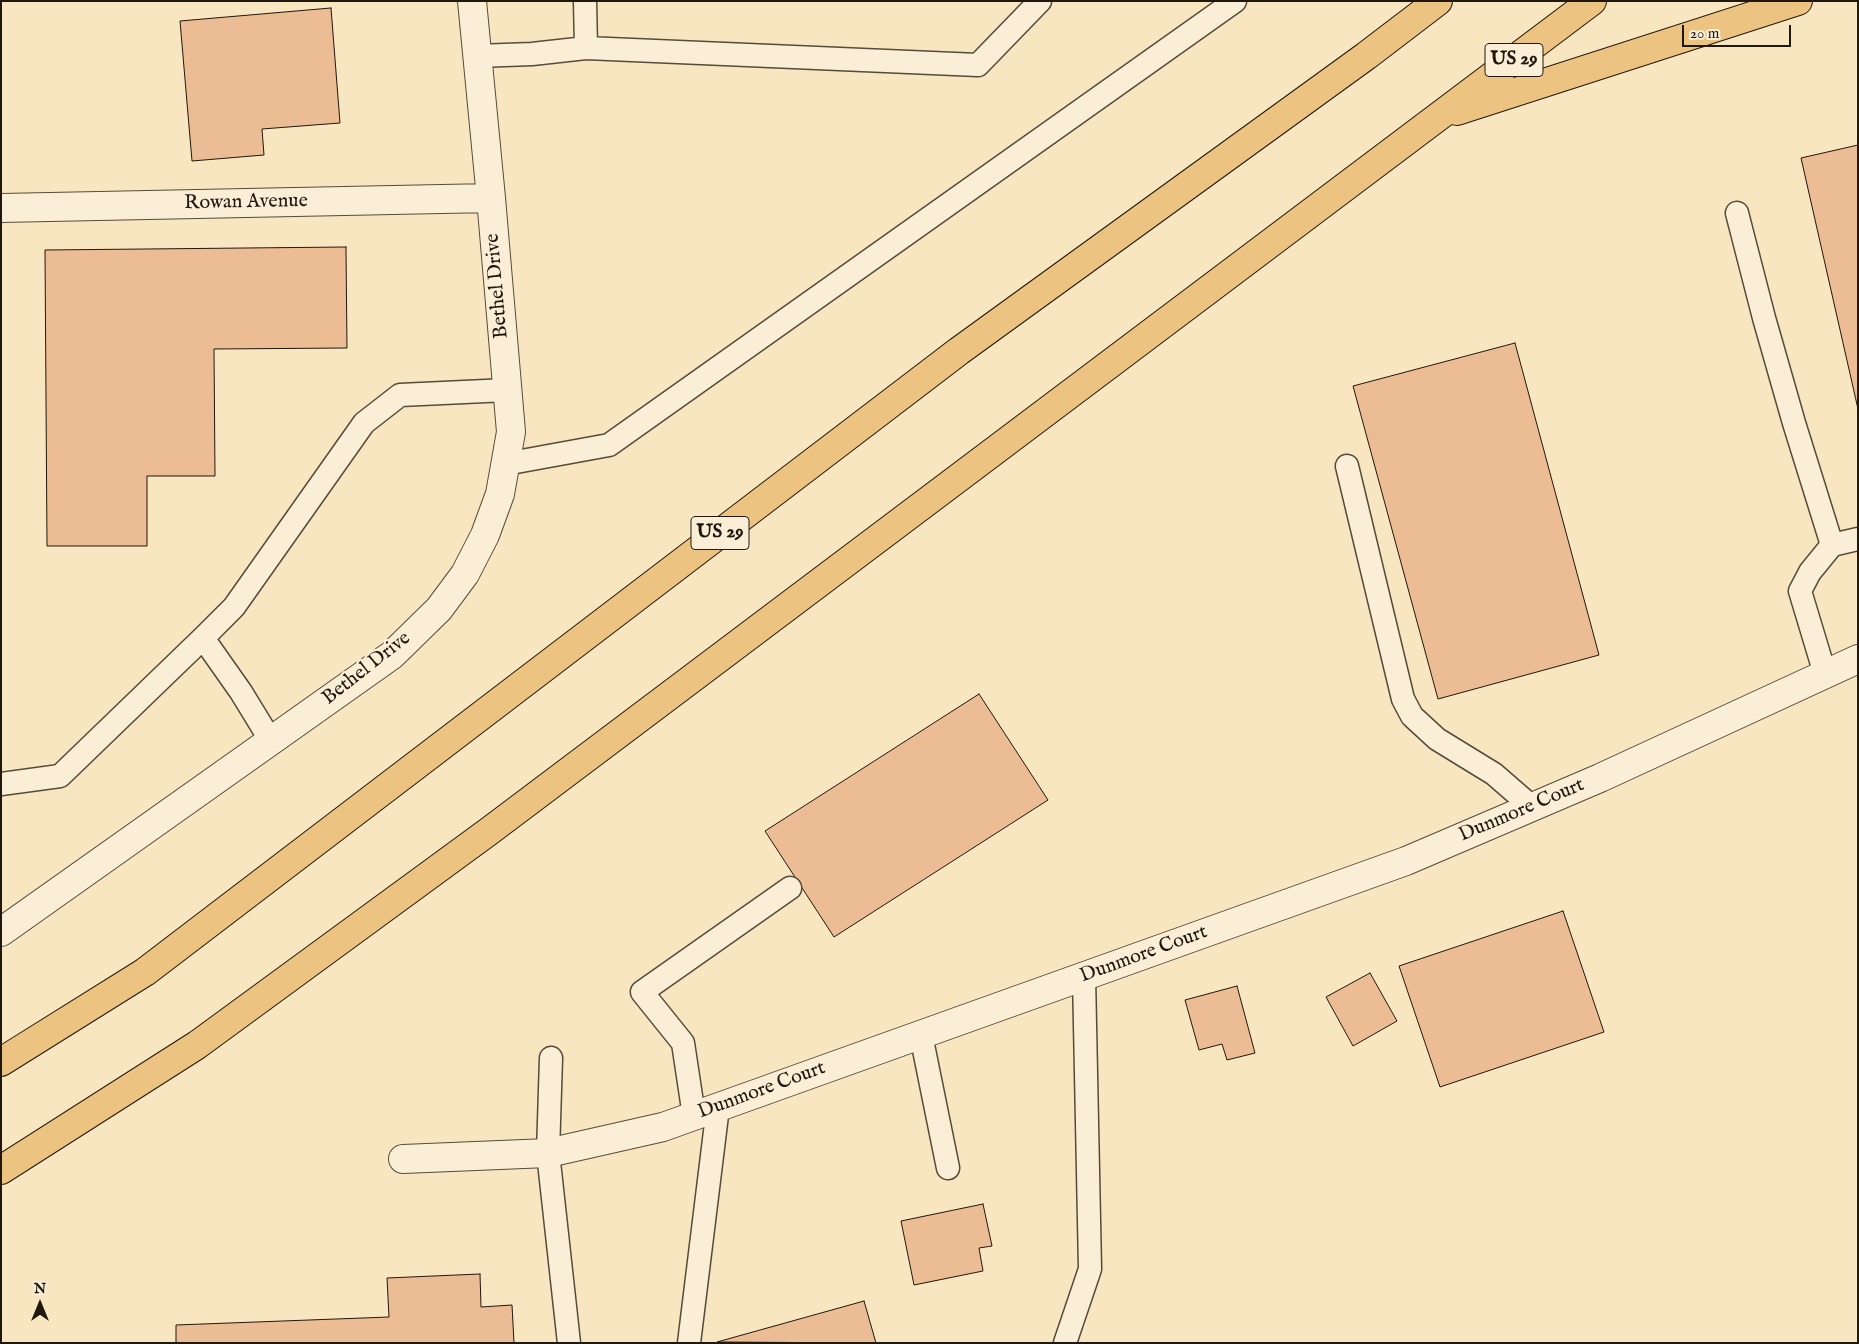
<!DOCTYPE html>
<style>
body{margin:0}
#map{position:relative;width:1859px;height:1344px;overflow:hidden;background:#f7e6c0;font-family:"IM FELL English",serif}
canvas{display:block}
.frame{position:absolute;inset:0;border:2px solid #20170e;pointer-events:none}
.north{position:absolute;left:15px;top:1279px;width:50px;height:50px;-webkit-text-stroke:4px #faefd6;paint-order:stroke;rotate:0deg;font-size:14px;font-weight:700;line-height:20px;text-align:center;color:#20170e}
.north::after{content:'';display:block;margin:auto;width:18px;height:22px;background:#20170e;clip-path:polygon(50% 0,100% 100%,50% 72%,0 100%)}
.scale{position:absolute;left:1682px;top:25px;width:109px;height:22px;box-sizing:border-box;border:2px solid #20170e;border-top:0;padding-left:6px;font-size:15px;line-height:18px;white-space:nowrap;color:#20170e;-webkit-text-stroke:4px #faefd6;paint-order:stroke}
</style>
<div id="map">
<canvas width="1859" height="1344"></canvas>
<div class="frame"></div>
<div class="north">N</div>
<div class="scale">20 m</div>
</div>
<script>
const context = document.querySelector('canvas').getContext('2d');
context.lineJoin = 'round';
function paint(path, color) { context.fillStyle = color; context.fill(path, 'evenodd'); }
const poly = rows => new Path2D(rows.map(r => 'M' + r).join(''));
function trace(path, color, width, dash) { context.strokeStyle = color; context.lineWidth = width; context.lineCap = dash ? 'butt' : 'round'; context.setLineDash(dash || []); context.stroke(path); }
function write(font, color, halo, rows, align = 'center') {
  context.font = font + ' "IM FELL English",serif'; context.lineWidth = 4.5; context.setLineDash([]); context.textBaseline = 'middle'; context.strokeStyle = halo; context.fillStyle = color; for (const [text, x, y, turn = 0] of rows) {
    context.save(); context.translate(x, y); context.rotate((+turn || 0) * Math.PI / 180); context.textAlign = isNaN(turn) ? turn : align; if (halo) context.strokeText(text, 0, 0); context.fillText(text, 0, 0); context.restore();
  }
}
const building = poly([
 [331,8,340,123,262,129,264,155,192,161,180,21,331,8],
 [1858,145,1858,409,1801,158,1858,145],
 [346,247,347,348,214,349,215,476,147,476,147,546,47,546,45,250,346,247],
 [1515,343,1599,655,1438,699,1353,386,1515,343],
 [979,694,1048,800,834,937,765,831,979,694],
 [1563,911,1604,1032,1440,1087,1399,966,1563,911],
 [1370,973,1397,1021,1353,1046,1326,997,1370,973],
 [1237,986,1255,1053,1227,1060,1222,1044,1199,1050,1185,1000,1237,986],
 [983,1204,992,1246,979,1248,983,1271,914,1285,901,1221,983,1204],
 [480,1274,481,1307,512,1305,514,1343,176,1343,176,1325,389,1317,387,1278,480,1274],
 [864,1301,876,1343,717,1342,864,1301]
]);
paint(building, '#ecbc94');
trace(building, '#20170e', 1);
const service = poly([
 [585,1,586,48],
 [477,56,532,54,586,48,978,65,1040,1],
 [1737,213,1764,318,1794,423,1832,545,1810,572,1800,591,1825,674],
 [505,464,609,445,1235,1],
 [1347,466,1403,699,1412,716,1437,739,1494,774,1532,807],
 [1832,545,1858,539],
 [203,638,241,692,271,741],
 [1,784,60,776,203,638,234,607,364,423,400,395,507,390],
 [921,1035,948,1168],
 [551,1058,548,1153,569,1343],
 [694,1116,683,1043,642,992,790,888],
 [689,1343,718,1107],
 [1065,1343,1090,1269,1084,976]
]);
const minor = poly([
 [1,208,491,198],
 [1,932,392,655,439,609,465,574,485,535,500,494,511,432,491,198,472,1],
 [403,1159,548,1153,663,1127,1406,861,1600,778,1858,659]
]);
const motorway = poly([
 [1457,111,1798,1],
 [1,1062,145,972,959,351,1366,56,1438,1],
 [1,1170,197,1045,488,832,1592,1]
]);
trace(service, '#564b3a', 25);
trace(minor, '#564b3a', 30);
trace(motorway, '#20170e', 30);
trace(service, '#faefd6', 22);
trace(minor, '#faefd6', 28);
trace(motorway, '#ecc380', 28);
for (const [x, y, w] of [
 [1514,60,58],
 [720,533,58]
]) { const box = new Path2D(); box.roundRect(x - w / 2, y - 16.5, w, 33, 4); context.fillStyle = '#faefd6'; context.fill(box); trace(box, '#20170e', 1); }
write('bold 19px', '#20170e', null, [
 ["US 29",1514,60],
 ["US 29",720,533]
]);
write('20px', '#20170e', '#faefd6', [
 ["Rowan Avenue",246,203,-1],
 ["Bethel Drive",498,286,-95],
 ["Bethel Drive",367,669,-38],
 ["Dunmore Court",1522,811,-23],
 ["Dunmore Court",1144,955,-20],
 ["Dunmore Court",762,1091,-20]
]);
</script>
